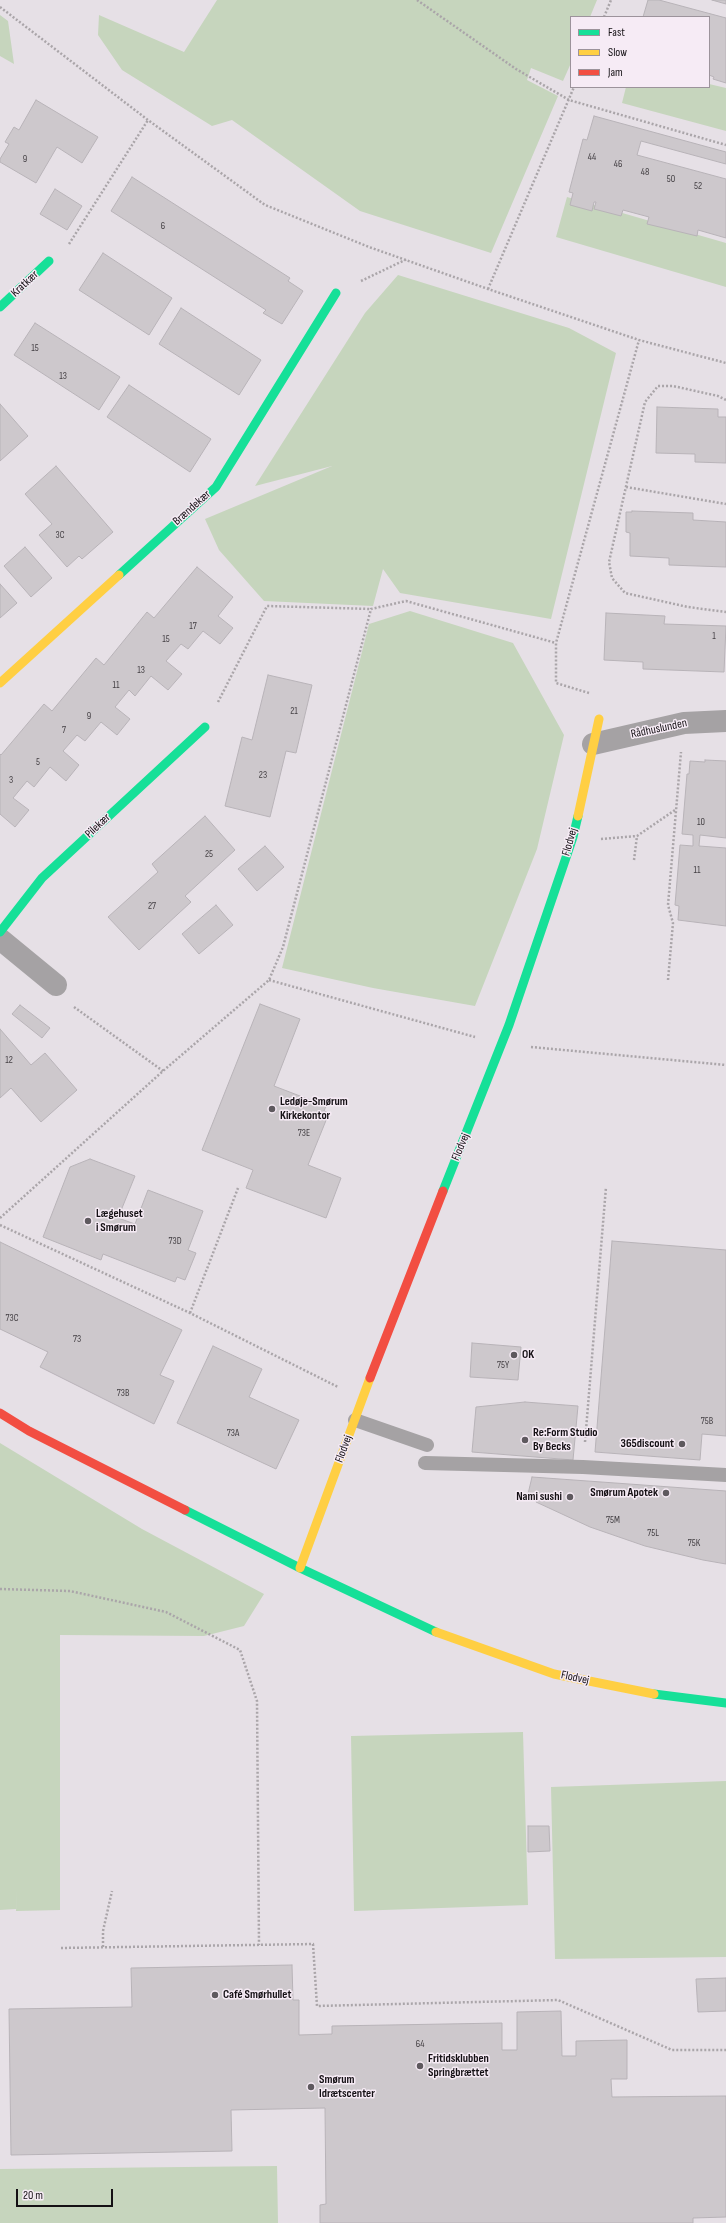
<!DOCTYPE html>
<meta charset="utf-8">
<style>
body{margin:0}
#map{position:relative;width:726px;height:2223px;overflow:hidden;background:#e6e0e6;font-family:"Sofia Sans Condensed",sans-serif}
canvas{display:block}
.legend{position:absolute;left:570px;top:16px;width:140px;height:72px;box-sizing:border-box;background:#f6ebf5;border:1px solid #9c939b;margin:0;padding:5px 7px;list-style:none;font-size:12px;color:#141014}
.legend li{display:flex;align-items:center;gap:8px;height:20px}
.legend b{width:20px;border:1px solid #9c939b}
.scale{position:absolute;left:16px;top:2189px;width:97px;height:18px;box-sizing:border-box;border:2px solid #141014;border-top:0;padding-left:5px;font-size:12px;line-height:14px;white-space:nowrap;color:#141014;-webkit-text-stroke:3px #f6ebf5;paint-order:stroke}
</style>
<div id="map">
<canvas width="726" height="2223"></canvas>
<ul class="legend">
<li><b style="height:5px;background:#16e098"></b>Fast</li>
<li><b style="height:5px;background:#ffcf43"></b>Slow</li>
<li><b style="height:5px;background:#f24e42"></b>Jam</li>
</ul>
<div class="scale">20 m</div>
</div>
<script>
const context = document.querySelector('canvas').getContext('2d');
context.lineJoin = 'round';
function paint(path, color) { context.fillStyle = color; context.fill(path, 'evenodd'); }
const poly = rows => new Path2D(rows.map(r => 'M' + r).join(''));
function trace(path, color, width, dash) { context.strokeStyle = color; context.lineWidth = width; context.lineCap = dash ? 'butt' : 'round'; context.setLineDash(dash || []); context.stroke(path); }
function write(font, color, halo, rows, align = 'center') {
  context.font = font + ' "Sofia Sans Condensed",sans-serif'; context.lineWidth = 3; context.setLineDash([]); context.textBaseline = 'middle'; context.strokeStyle = halo; context.fillStyle = color; for (const [text, x, y, turn = 0] of rows) {
    context.save(); context.translate(x, y); context.rotate((+turn || 0) * Math.PI / 180); context.textAlign = isNaN(turn) ? turn : align; if (halo) context.strokeText(text, 0, 0); context.fillText(text, 0, 0); context.restore();
  }
}
paint(poly([
 [217,0,597,0,590,17,571,17,571,63,563,81,531,68,527,80,558,96,491,253,360,211,232,120,212,126,122,70,98,35,99,15,184,52],
 [0,15,8,21,14,64,0,56],
 [709,84,726,88,726,131,622,103,626,87,709,87],
 [567,197,726,243,726,287,556,237],
 [398,275,569,328,616,353,551,619,400,593,383,569,373,606,264,601,219,550,205,519,332,466,255,486,365,313],
 [410,611,513,643,564,735,537,849,475,1006,373,988,282,968,369,624],
 [0,1443,142,1529,264,1594,244,1626,204,1636,60,1635,60,1910,16,1911,17,1884,16,1909,0,1910],
 [523,1732,528,1905,354,1911,351,1736],
 [726,1781,726,1957,555,1959,551,1787],
 [277,2166,278,2223,0,2223,0,2169]
]), '#c6d5bd');
const building = poly([
 [648,0,659,0,726,18,726,83,713,79,714,77,709,75,709,17,643,17,648,0],
 [712,0,726,0,726,4,712,0],
 [36,100,98,137,82,163,57,147,36,183,0,162,0,159,9,144,5,142,14,127,19,130,36,100],
 [594,116,726,152,726,164,641,141,637,155,726,179,726,238,698,230,697,236,647,224,649,217,623,210,621,216,594,209,596,202,594,202,592,211,570,205,573,193,569,192,583,139,587,140,594,116],
 [132,177,290,278,288,281,303,291,282,324,263,313,266,310,111,211,132,177],
 [55,189,82,206,67,230,40,214,55,189],
 [103,253,172,298,149,335,79,290,103,253],
 [181,308,261,360,239,395,159,344,181,308],
 [35,323,120,377,99,410,14,355,35,323],
 [129,385,211,439,190,472,107,417,129,385],
 [0,404,28,436,0,461,0,404],
 [657,407,718,409,718,417,726,417,726,463,695,462,695,454,656,453,657,407],
 [56,466,113,532,82,559,79,556,67,567,39,535,52,524,25,494,56,466],
 [632,511,693,513,693,520,726,522,726,567,669,565,669,558,630,556,630,533,626,532,626,512,632,512,632,511],
 [25,547,52,578,31,597,4,566,25,547],
 [197,567,233,597,218,616,233,628,220,644,203,631,188,649,181,644,166,661,182,674,168,690,151,676,135,696,129,690,115,707,130,719,117,735,101,722,85,741,77,735,63,751,79,765,66,781,50,767,34,787,27,781,13,798,29,810,15,827,0,814,0,754,1,755,44,704,52,711,96,658,104,665,147,612,154,618,197,567],
 [0,584,17,603,0,618,0,584],
 [606,613,665,616,664,624,726,626,724,672,643,669,643,662,604,660,606,613],
 [268,675,312,685,296,753,286,751,270,817,225,806,242,737,252,740,268,675],
 [705,760,726,761,726,838,700,835,699,846,726,848,726,926,678,920,679,906,675,905,680,845,693,846,693,835,682,834,687,774,689,774,690,761,705,762,705,760],
 [205,816,235,850,185,896,191,902,139,950,108,917,158,872,152,864,205,816],
 [265,846,284,867,257,891,238,869,265,846],
 [216,905,233,925,199,954,182,934,216,905],
 [260,1004,300,1019,274,1086,326,1106,324,1111,329,1113,308,1165,341,1178,326,1218,246,1188,253,1170,202,1150,260,1004],
 [20,1005,50,1028,42,1038,12,1014,20,1005],
 [0,1029,31,1065,45,1053,77,1090,41,1122,11,1088,0,1098,0,1029],
 [90,1159,135,1176,118,1218,135,1224,148,1190,203,1211,188,1250,196,1253,185,1280,177,1277,175,1282,103,1254,101,1260,43,1237,70,1167,90,1159],
 [612,1241,726,1250,726,1436,702,1434,700,1460,595,1452,612,1241],
 [0,1242,182,1330,160,1375,174,1381,154,1424,40,1367,48,1352,0,1329,0,1242],
 [472,1343,521,1347,518,1380,470,1377,472,1343],
 [213,1346,262,1369,249,1397,299,1420,276,1469,177,1423,213,1346],
 [525,1402,578,1406,573,1460,472,1452,476,1407,525,1402],
 [532,1477,726,1491,726,1564,703,1560,645,1546,590,1527,536,1502,536,1497,528,1494,532,1477],
 [528,1826,549,1826,550,1851,528,1852,528,1826],
 [292,1965,293,2000,299,2000,299,2035,332,2034,332,2026,502,2023,502,2050,517,2050,517,2012,561,2011,562,2056,576,2056,576,2041,627,2040,627,2079,611,2079,612,2097,726,2096,726,2217,693,2218,693,2223,320,2223,320,2205,326,2204,325,2108,231,2110,232,2151,11,2155,9,2009,132,2007,131,1968,292,1965],
 [726,1978,726,2011,698,2012,696,1979,726,1978]
]);
paint(building, '#cdc8cc');
trace(building, '#b8b3b8', 1);
trace(poly([
 [417,0,516,69,569,100,726,145],
 [0,7,148,120,265,205,369,247,488,289,639,340,726,363],
 [604,17,611,0],
 [69,244,148,120],
 [361,281,407,259],
 [488,289,574,87],
 [726,400,718,396,673,386,658,386,645,402,609,562,612,578,625,593,688,607,726,612],
 [626,487,726,504],
 [589,693,556,683,556,643,639,340],
 [218,702,267,606,371,609],
 [601,839,637,836,675,810],
 [634,860,637,836],
 [269,980,475,1037],
 [668,980,673,923,668,905,681,752],
 [74,1007,163,1071],
 [531,1047,726,1065],
 [0,1218,163,1071,269,980,283,947,371,609,406,601,556,643],
 [0,1225,190,1313,338,1387],
 [190,1313,238,1188],
 [585,1442,606,1187],
 [0,1589,70,1591,166,1612,240,1650,257,1701,259,1945],
 [103,1947,103,1931,112,1891],
 [61,1948,313,1944,317,2006,558,2000,672,2050,726,2050]
]), '#aaa5a9', 2.5, [2, 2]);
trace(poly([
 [355,1420,427,1445],
 [425,1463,583,1467,726,1475]
]), '#a5a2a4', 14);
trace(poly([
 [593,744,684,723,726,721],
 [0,939,56,985]
]), '#a5a2a4', 22);
trace(poly([
 [0,307,49,261],
 [119,575,216,487,336,293],
 [0,932,42,878,205,727],
 [443,1191,509,1025,573,837,578,816],
 [185,1510,300,1568,436,1632],
 [654,1694,726,1703]
]), '#16e098', 9);
trace(poly([
 [0,683,119,575],
 [578,816,599,719],
 [300,1568,370,1378],
 [436,1632,554,1674,654,1694]
]), '#ffcf43', 9);
trace(poly([
 [370,1378,443,1191],
 [0,1413,29,1431,185,1510]
]), '#f24e42', 9);
for (const [x, y, r, color] of [
 [272,1109,4,"#5e595e"],
 [88,1221,4,"#5e595e"],
 [514,1355,4,"#5e595e"],
 [525,1440,4,"#5e595e"],
 [682,1444,4,"#5e595e"],
 [666,1493,4,"#5e595e"],
 [570,1497,4,"#5e595e"],
 [215,1995,4,"#5e595e"],
 [420,2066,4,"#5e595e"],
 [311,2087,4,"#5e595e"]
]) { const dot = new Path2D(); dot.arc(x, y, r, 0, 2 * Math.PI); context.fillStyle = color; context.fill(dot); trace(dot, '#f6ebf5', 1.5); }
write('10px', '#433f43', null, [
 ["44",592,157],
 ["9",25,159],
 ["46",618,164],
 ["48",645,172],
 ["50",671,179],
 ["52",698,186],
 ["6",163,226],
 ["15",35,348],
 ["13",63,376],
 ["3C",60,535],
 ["17",193,626],
 ["1",714,636],
 ["15",166,639],
 ["13",141,670],
 ["11",116,685],
 ["21",294,711],
 ["9",89,716],
 ["7",64,730],
 ["5",38,762],
 ["23",263,775],
 ["3",11,780],
 ["10",701,822],
 ["25",209,854],
 ["11",697,870],
 ["27",152,906],
 ["12",9,1060],
 ["73E",304,1133],
 ["73D",175,1241],
 ["73C",12,1318],
 ["73",77,1339],
 ["75Y",503,1365],
 ["73B",123,1393],
 ["75B",707,1421],
 ["73A",233,1433],
 ["75M",613,1520],
 ["75L",653,1533],
 ["75K",694,1543],
 ["64",420,2044]
]);
write('12px', '#141014', '#f6ebf5', [
 ["Kratkær",25,284,-43],
 ["Brændekær",192,508,-42],
 ["Rådhuslunden",659,729,-12],
 ["Pilekær",98,826,-43],
 ["Flodvej",570,842,-74],
 ["Flodvej",461,1147,-67],
 ["Flodvej",344,1449,-70],
 ["Flodvej",575,1678,12]
]);
write('bold 12px', '#141014', '#f6ebf5', [
 ["Ledøje-Smørum",280,1102],
 ["Kirkekontor",280,1116],
 ["Lægehuset",96,1214],
 ["i Smørum",96,1228],
 ["OK",522,1355],
 ["Re:Form Studio",533,1433],
 ["By Becks",533,1447],
 ["365discount",674,1444,"right"],
 ["Smørum Apotek",658,1493,"right"],
 ["Nami sushi",562,1497,"right"],
 ["Café Smørhullet",223,1995],
 ["Fritidsklubben",428,2059],
 ["Springbrættet",428,2073],
 ["Smørum",319,2080],
 ["Idrætscenter",319,2094]
], 'left');
</script>
